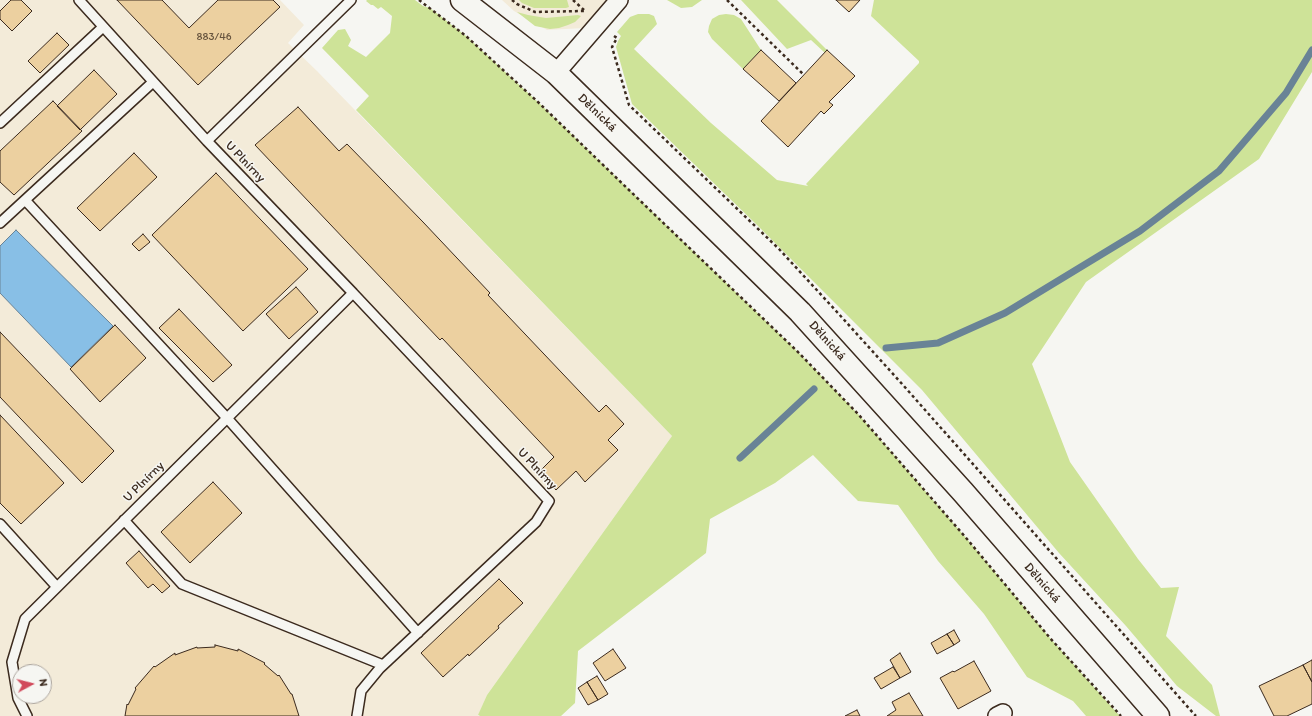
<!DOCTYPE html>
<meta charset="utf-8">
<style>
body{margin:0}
#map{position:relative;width:1312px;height:716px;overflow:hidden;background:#f6f6f2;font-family:Itim,sans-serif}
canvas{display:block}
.north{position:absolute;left:12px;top:664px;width:40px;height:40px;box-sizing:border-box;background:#f6f6f2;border:1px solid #aba49d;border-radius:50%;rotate:83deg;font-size:11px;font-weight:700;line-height:16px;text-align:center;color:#3b2a1e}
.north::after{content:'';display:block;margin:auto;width:14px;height:18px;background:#d1495b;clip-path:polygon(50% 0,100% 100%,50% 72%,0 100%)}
</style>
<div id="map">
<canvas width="1312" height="716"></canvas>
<div class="north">N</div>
</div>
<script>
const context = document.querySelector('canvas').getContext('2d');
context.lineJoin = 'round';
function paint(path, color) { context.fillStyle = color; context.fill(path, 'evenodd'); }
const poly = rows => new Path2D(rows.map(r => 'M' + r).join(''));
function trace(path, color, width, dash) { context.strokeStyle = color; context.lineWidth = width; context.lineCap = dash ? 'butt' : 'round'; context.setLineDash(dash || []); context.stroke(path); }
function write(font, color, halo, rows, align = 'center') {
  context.font = font + ' Itim,sans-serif'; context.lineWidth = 3; context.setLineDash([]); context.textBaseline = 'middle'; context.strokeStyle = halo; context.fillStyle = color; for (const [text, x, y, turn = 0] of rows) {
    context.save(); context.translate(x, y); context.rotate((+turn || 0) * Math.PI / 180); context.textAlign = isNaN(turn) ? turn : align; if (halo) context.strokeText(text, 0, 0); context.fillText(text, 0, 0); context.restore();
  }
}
paint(poly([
 [0,0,280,0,304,25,288,43,317,71,672,436,487,695,478,716,0,716],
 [20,672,44,672,44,696,20,696],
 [502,0,622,0,584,28,547,30,514,11]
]), '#f3ebd9');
paint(poly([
 [367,0,415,0,423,6,430,8,466,36,539,103,798,352,859,415,967,539,1050,638,1120,716,1086,716,1073,701,1027,677,984,614,938,561,898,505,858,501,813,455,775,483,710,519,706,553,578,651,575,703,561,716,480,716,478,715,487,695,672,436,356,110,369,96,322,48,338,30,345,29,351,40,348,46,366,57,390,33,392,16,381,7,378,9,373,5,371,5,366,1],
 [519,0,567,0,569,7,566,8,534,8,522,3],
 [667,0,702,0,692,7,681,8],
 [741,0,777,0,827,50,825,53,811,40,787,49],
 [874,0,1312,0,1312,72,1259,159,1086,282,1032,364,1070,462,1138,559,1161,588,1179,587,1166,636,1212,685,1220,716,1216,716,1177,686,1126,626,1059,553,922,390,756,224,632,104,616,47,618,41,621,36,617,32,630,17,638,14,649,14,654,16,657,24,634,49,711,123,777,180,808,186,806,184,919,63,919,61,871,16],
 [517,12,528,15,546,18,578,15,581,16,575,22,568,25,559,28,550,29,535,26],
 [726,14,734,15,741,19,761,50,743,69,712,39,708,32,709,26,712,19,719,15]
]), '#cee398');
const water = poly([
 [16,230,113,326,71,367,0,293,0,246,16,230]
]);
paint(water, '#88bfe6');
trace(water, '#698396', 1);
trace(poly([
 [886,348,938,343,1005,313,1140,231,1219,171,1286,93,1312,50],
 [740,458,814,389]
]), '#698396', 7);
const building = poly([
 [11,0,21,0,32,11,12,31,0,19,0,11,11,0],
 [117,0,162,0,189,28,218,0,273,0,280,7,198,85,117,0],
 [836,0,860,0,849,12,836,0],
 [57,33,69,45,40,73,28,61,57,33],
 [761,50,796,83,779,101,743,69,761,50],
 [827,50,855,76,829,102,833,105,824,114,821,111,788,147,761,121,827,50],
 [94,70,117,94,80,130,57,106,94,70],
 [53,101,82,131,14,195,0,182,0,151,53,101],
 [298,107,339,151,347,144,423,222,490,293,488,295,599,412,606,405,624,424,608,440,618,450,585,482,576,471,556,490,539,472,554,457,442,338,440,340,255,145,298,107],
 [134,153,157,177,100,231,77,208,134,153],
 [216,173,308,269,243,331,152,235,216,173],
 [143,234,150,242,139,251,132,244,143,234],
 [296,287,318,312,289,339,266,314,296,287],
 [179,309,232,365,213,382,159,328,179,309],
 [115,325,146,358,100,402,70,369,115,325],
 [0,332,114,451,82,483,0,397,0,332],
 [0,415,64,483,21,524,0,503,0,415],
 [213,482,242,513,190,563,161,532,213,482],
 [139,551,170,586,162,593,153,584,148,588,126,563,139,551],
 [499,579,523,603,498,626,499,628,469,656,468,654,443,677,421,653,499,579],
 [954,630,960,641,954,645,947,634,954,630],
 [947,634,954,645,937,654,931,643,947,634],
 [215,645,238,651,238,649,265,663,264,664,278,676,279,675,291,694,292,694,299,716,125,716,127,704,128,705,136,689,135,688,154,666,155,667,175,653,175,655,197,647,197,648,215,647,215,645],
 [613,649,626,668,605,681,593,663,613,649],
 [900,653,911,672,900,678,890,660,900,653],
 [1312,660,1312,682,1303,665,1312,660],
 [974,661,991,691,958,709,940,678,953,671,954,672,974,661],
 [1303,665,1312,682,1312,704,1287,716,1274,716,1259,686,1303,665],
 [893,667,900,678,881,689,874,678,893,667],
 [597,676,608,694,598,700,587,682,597,676],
 [587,682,598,700,588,705,578,688,587,682],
 [909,693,923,716,887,716,896,710,892,702,909,693],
 [857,710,860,716,845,716,857,710]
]);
paint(building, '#ecd0a0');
trace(building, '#3b2a1e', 1);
const service = poly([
 [79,0,207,141],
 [0,123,103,27],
 [25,200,227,418,418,633],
 [0,223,153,82],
 [353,293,549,501,536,522,380,668,361,691,357,716],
 [124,520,182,584,383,665],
 [0,524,57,587],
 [27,716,18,698,12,662,25,619,353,293,207,141,351,0]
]);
const minor = poly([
 [556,73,619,0],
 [997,716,1003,713]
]);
const tertiary = poly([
 [462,0,556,73,800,312,963,492,1158,716]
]);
trace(service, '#3b2a1e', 12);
trace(minor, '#3b2a1e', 20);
trace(tertiary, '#3b2a1e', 25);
trace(poly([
 [419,0,466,36,539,103,629,190,798,352,859,415,967,539,1050,638,1121,716],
 [512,0,517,4,535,12,584,11],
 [573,0,584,10],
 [727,0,804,75],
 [614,36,617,38,612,47,629,105,779,249,837,312,903,385,1194,714,1196,716]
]), '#3b2a1e', 2.5, [3, 3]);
trace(service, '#f6f6f2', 9);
trace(minor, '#f6f6f2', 17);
trace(tertiary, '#f6f6f2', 22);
write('11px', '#67543e', null, [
 ["883/46",214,37]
]);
write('13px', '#3b2a1e', '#f6f6f2', [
 ["Dělnická",597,113,44],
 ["U Plnírny",245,162,46],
 ["Dělnická",827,341,48],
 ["U Plnírny",537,469,47],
 ["U Plnírny",144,482,-45],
 ["Dělnická",1042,583,49]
]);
</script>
